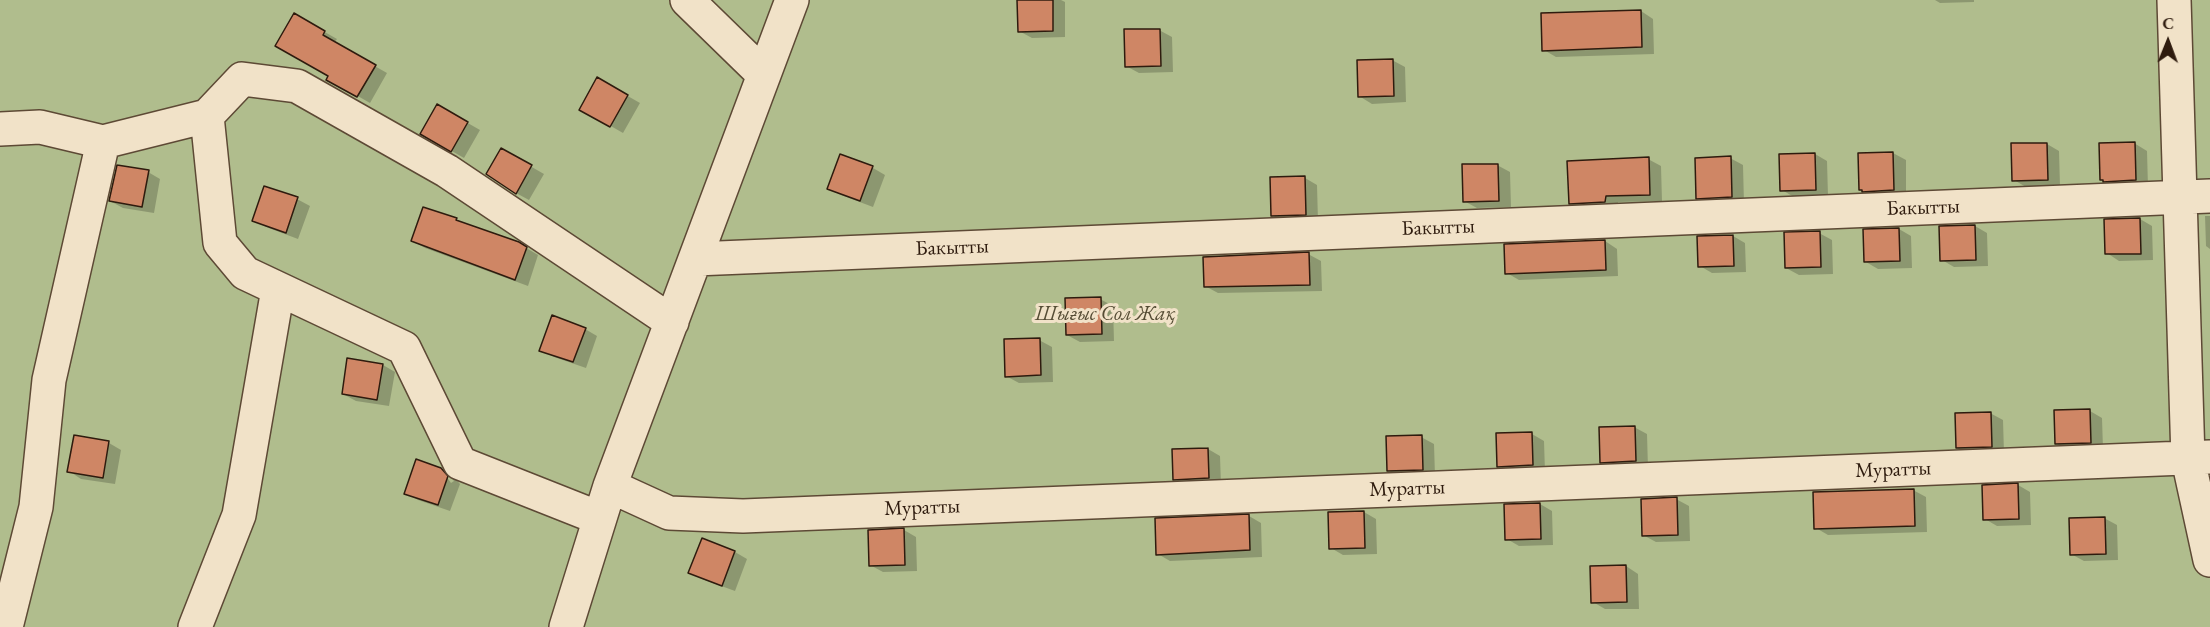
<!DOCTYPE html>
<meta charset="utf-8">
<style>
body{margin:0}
#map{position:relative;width:2210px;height:627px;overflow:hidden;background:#e9d2aa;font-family:"EB Garamond",serif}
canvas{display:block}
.north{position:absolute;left:2138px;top:12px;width:60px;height:60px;-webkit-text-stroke:4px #f1e2c8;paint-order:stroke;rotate:1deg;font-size:16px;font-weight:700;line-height:24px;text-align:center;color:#2e1b0e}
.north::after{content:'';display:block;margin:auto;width:21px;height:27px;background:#2e1b0e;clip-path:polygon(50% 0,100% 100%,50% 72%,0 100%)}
</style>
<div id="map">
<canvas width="2210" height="627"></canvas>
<div class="north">С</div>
</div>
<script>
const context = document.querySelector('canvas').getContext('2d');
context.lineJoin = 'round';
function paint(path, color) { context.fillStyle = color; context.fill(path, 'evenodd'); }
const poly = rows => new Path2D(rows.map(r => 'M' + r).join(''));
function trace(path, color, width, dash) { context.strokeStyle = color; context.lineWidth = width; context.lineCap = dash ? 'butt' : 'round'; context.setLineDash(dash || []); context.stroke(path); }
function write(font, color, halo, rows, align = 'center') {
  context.font = font + ' "EB Garamond",serif'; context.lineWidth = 6; context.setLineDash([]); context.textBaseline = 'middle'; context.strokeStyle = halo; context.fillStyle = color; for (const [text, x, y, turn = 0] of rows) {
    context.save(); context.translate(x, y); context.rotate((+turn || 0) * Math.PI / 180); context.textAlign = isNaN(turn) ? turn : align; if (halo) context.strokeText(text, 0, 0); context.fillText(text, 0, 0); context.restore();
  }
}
paint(poly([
 [0,0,2210,0,2210,627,0,627]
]), '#b0bd8d');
paint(poly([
 [1018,0,1061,0,1065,2,1065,37,1032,38,1019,31],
 [1935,0,1974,0,1974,2,1940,3],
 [1641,11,1653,19,1654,54,1556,57,1544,50],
 [295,15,337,39,334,43,387,73,370,103,328,79,330,75],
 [1159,30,1172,37,1173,72,1139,73,1126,66],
 [1392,60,1405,67,1406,102,1372,104,1359,96],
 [598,79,640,103,623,133,581,109],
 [438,106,480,130,464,158,422,134],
 [2134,143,2147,151,2148,187,2117,188,2101,179],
 [2047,144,2059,151,2060,186,2026,187,2014,180],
 [502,150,544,174,529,200,516,193],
 [1893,153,1906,160,1906,197,1876,198,1860,189,1859,154],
 [1815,154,1827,161,1828,196,1794,197,1782,190],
 [840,156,873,168,885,175,873,207,841,195,828,188],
 [1730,158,1743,165,1744,204,1710,205,1698,198],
 [1648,159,1661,166,1662,201,1618,202,1618,209,1582,210,1570,203],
 [1497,165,1510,172,1511,207,1477,208,1464,201],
 [148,172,160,179,154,213,123,208,110,201],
 [1305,178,1317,185,1318,221,1285,223,1272,215],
 [297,199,310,206,298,239,266,227,253,220],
 [424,208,518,243,538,255,528,286,425,248,413,241],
 [2205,216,2210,216,2210,249,2206,246],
 [2140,219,2152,226,2153,260,2119,261,2107,253],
 [1975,226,1987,233,1988,266,1954,267,1942,260],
 [1899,229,1911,236,1912,268,1878,269,1866,262],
 [1819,233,1832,240,1833,274,1799,275,1786,268],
 [1733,236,1745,243,1746,272,1712,273,1700,266],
 [1605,241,1617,249,1618,276,1519,280,1507,273],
 [1308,254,1321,261,1322,291,1218,293,1205,286],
 [1100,299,1113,306,1114,341,1080,342,1067,335],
 [585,329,597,336,586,368,554,357,541,350],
 [1039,340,1052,347,1053,382,1019,383,1006,376],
 [383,365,395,372,389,406,356,401,343,394],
 [2090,411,2102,418,2103,449,2069,451,2057,444],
 [1990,413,2003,420,2004,453,1970,455,1957,448],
 [1634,427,1647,434,1648,468,1614,469,1601,462],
 [1532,434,1544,441,1545,472,1511,473,1499,466],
 [1421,437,1434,444,1435,476,1401,478,1388,470],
 [109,443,121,450,115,484,81,479,69,471],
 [1208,449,1220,456,1221,485,1187,486,1175,479],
 [441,469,451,483,454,481,447,473,454,477,460,484,450,511,418,500,405,493],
 [2018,485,2030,492,2031,525,1997,526,1985,519],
 [1913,490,1926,497,1927,532,1828,535,1816,528],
 [1676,499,1689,506,1690,541,1656,542,1643,535],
 [1540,504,1552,511,1553,545,1519,546,1507,539],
 [1364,512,1376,519,1377,554,1343,555,1331,548],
 [1249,516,1261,523,1262,557,1170,561,1158,554],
 [2104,518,2117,525,2118,560,2084,561,2071,554],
 [904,530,916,537,917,571,883,572,870,565],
 [735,552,747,559,735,591,702,579,690,572],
 [1626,566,1638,574,1639,609,1605,609,1593,602]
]), '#0003');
const building = poly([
 [1017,0,1053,0,1053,31,1018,32,1017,0],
 [1641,10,1642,47,1542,51,1541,13,1641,10],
 [294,13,325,31,323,35,376,65,357,97,326,80,328,76,275,46,294,13],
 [1124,29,1160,29,1161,66,1125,67,1124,29],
 [1393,59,1394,96,1358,97,1357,60,1393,59],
 [597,77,628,95,610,127,579,110,597,77],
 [437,104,468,122,451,152,420,134,437,104],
 [2135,142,2136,180,2103,182,2103,180,2100,180,2099,143,2135,142],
 [2011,143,2047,143,2048,180,2012,181,2011,143],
 [501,148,532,165,516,194,486,174,501,148],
 [1893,152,1894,190,1862,192,1862,190,1859,190,1858,153,1893,152],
 [1815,153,1816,190,1780,191,1779,154,1815,153],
 [840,154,873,166,860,201,827,189,840,154],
 [1731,156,1732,197,1696,199,1695,158,1731,156],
 [1649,157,1650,195,1606,196,1605,202,1569,204,1567,161,1649,157],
 [1462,164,1498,164,1499,201,1463,202,1462,164],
 [117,165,149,170,142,207,109,201,117,165],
 [1305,176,1306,215,1271,216,1270,177,1305,176],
 [264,186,298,197,286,233,252,221,264,186],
 [423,207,457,218,456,220,519,242,527,247,515,280,411,241,423,207],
 [2140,218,2141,254,2105,254,2104,219,2140,218],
 [1975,225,1976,260,1940,261,1939,226,1975,225],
 [1899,228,1900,261,1864,262,1863,229,1899,228],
 [1820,231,1821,267,1785,268,1784,232,1820,231],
 [1733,235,1734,266,1698,267,1697,236,1733,235],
 [1605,240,1606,270,1505,274,1504,244,1605,240],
 [1309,252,1310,285,1204,287,1203,257,1309,252],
 [1101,297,1102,334,1066,335,1065,298,1101,297],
 [552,315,586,328,573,362,539,351,552,315],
 [1040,338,1041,375,1005,377,1004,339,1040,338],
 [347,358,383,364,377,400,342,394,347,358],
 [2090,409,2091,443,2055,444,2054,410,2090,409],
 [1991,412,1992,447,1956,448,1955,413,1991,412],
 [1635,426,1636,461,1600,463,1599,427,1635,426],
 [1532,432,1533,465,1497,467,1496,433,1532,432],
 [74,435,109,441,103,478,67,472,74,435],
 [1422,435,1423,470,1387,471,1386,436,1422,435],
 [1208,448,1209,478,1173,480,1172,449,1208,448],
 [416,459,441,468,448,476,438,505,404,494,416,459],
 [2018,483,2019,519,1983,520,1982,485,2018,483],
 [1914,489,1915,526,1814,529,1813,492,1914,489],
 [1677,497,1678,535,1642,536,1641,499,1677,497],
 [1540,503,1541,539,1505,540,1504,504,1540,503],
 [1364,511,1365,548,1329,549,1328,512,1364,511],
 [1249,514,1250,550,1156,555,1155,518,1249,514],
 [2105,517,2106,554,2070,555,2069,518,2105,517],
 [904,528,905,565,869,566,868,530,904,528],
 [702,538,735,551,722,586,688,573,702,538],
 [1626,565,1627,602,1591,603,1590,566,1626,565]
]);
paint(building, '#cf8665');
trace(building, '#2e1b0e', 1.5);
const minor = poly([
 [687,0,764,75],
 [2174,0,2188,459,2210,560],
 [207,116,220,243,245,273,404,348,460,463,599,518],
 [0,129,40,127,103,142,207,116,242,79,297,86,447,171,672,322],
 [695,259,2210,196],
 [610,486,669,513,743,516,2210,457],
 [6,627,36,507,49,380,103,142],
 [195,627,239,515,278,289],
 [566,627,610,486,792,0]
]);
trace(minor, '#5d4935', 36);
trace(minor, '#f1e2c8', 33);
write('21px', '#2e1b0e', '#f1e2c8', [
 ["Бакытты",1923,208,-2],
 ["Бакытты",1438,228,-2],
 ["Бакытты",952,248,-2],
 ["Муратты",1893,470,-2],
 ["Муратты",1407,489,-2],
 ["Муратты",922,508,-2]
]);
write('italic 21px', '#554c34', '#f1e2c8', [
 ["Шығыс Сол Жақ",1105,314]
]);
</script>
